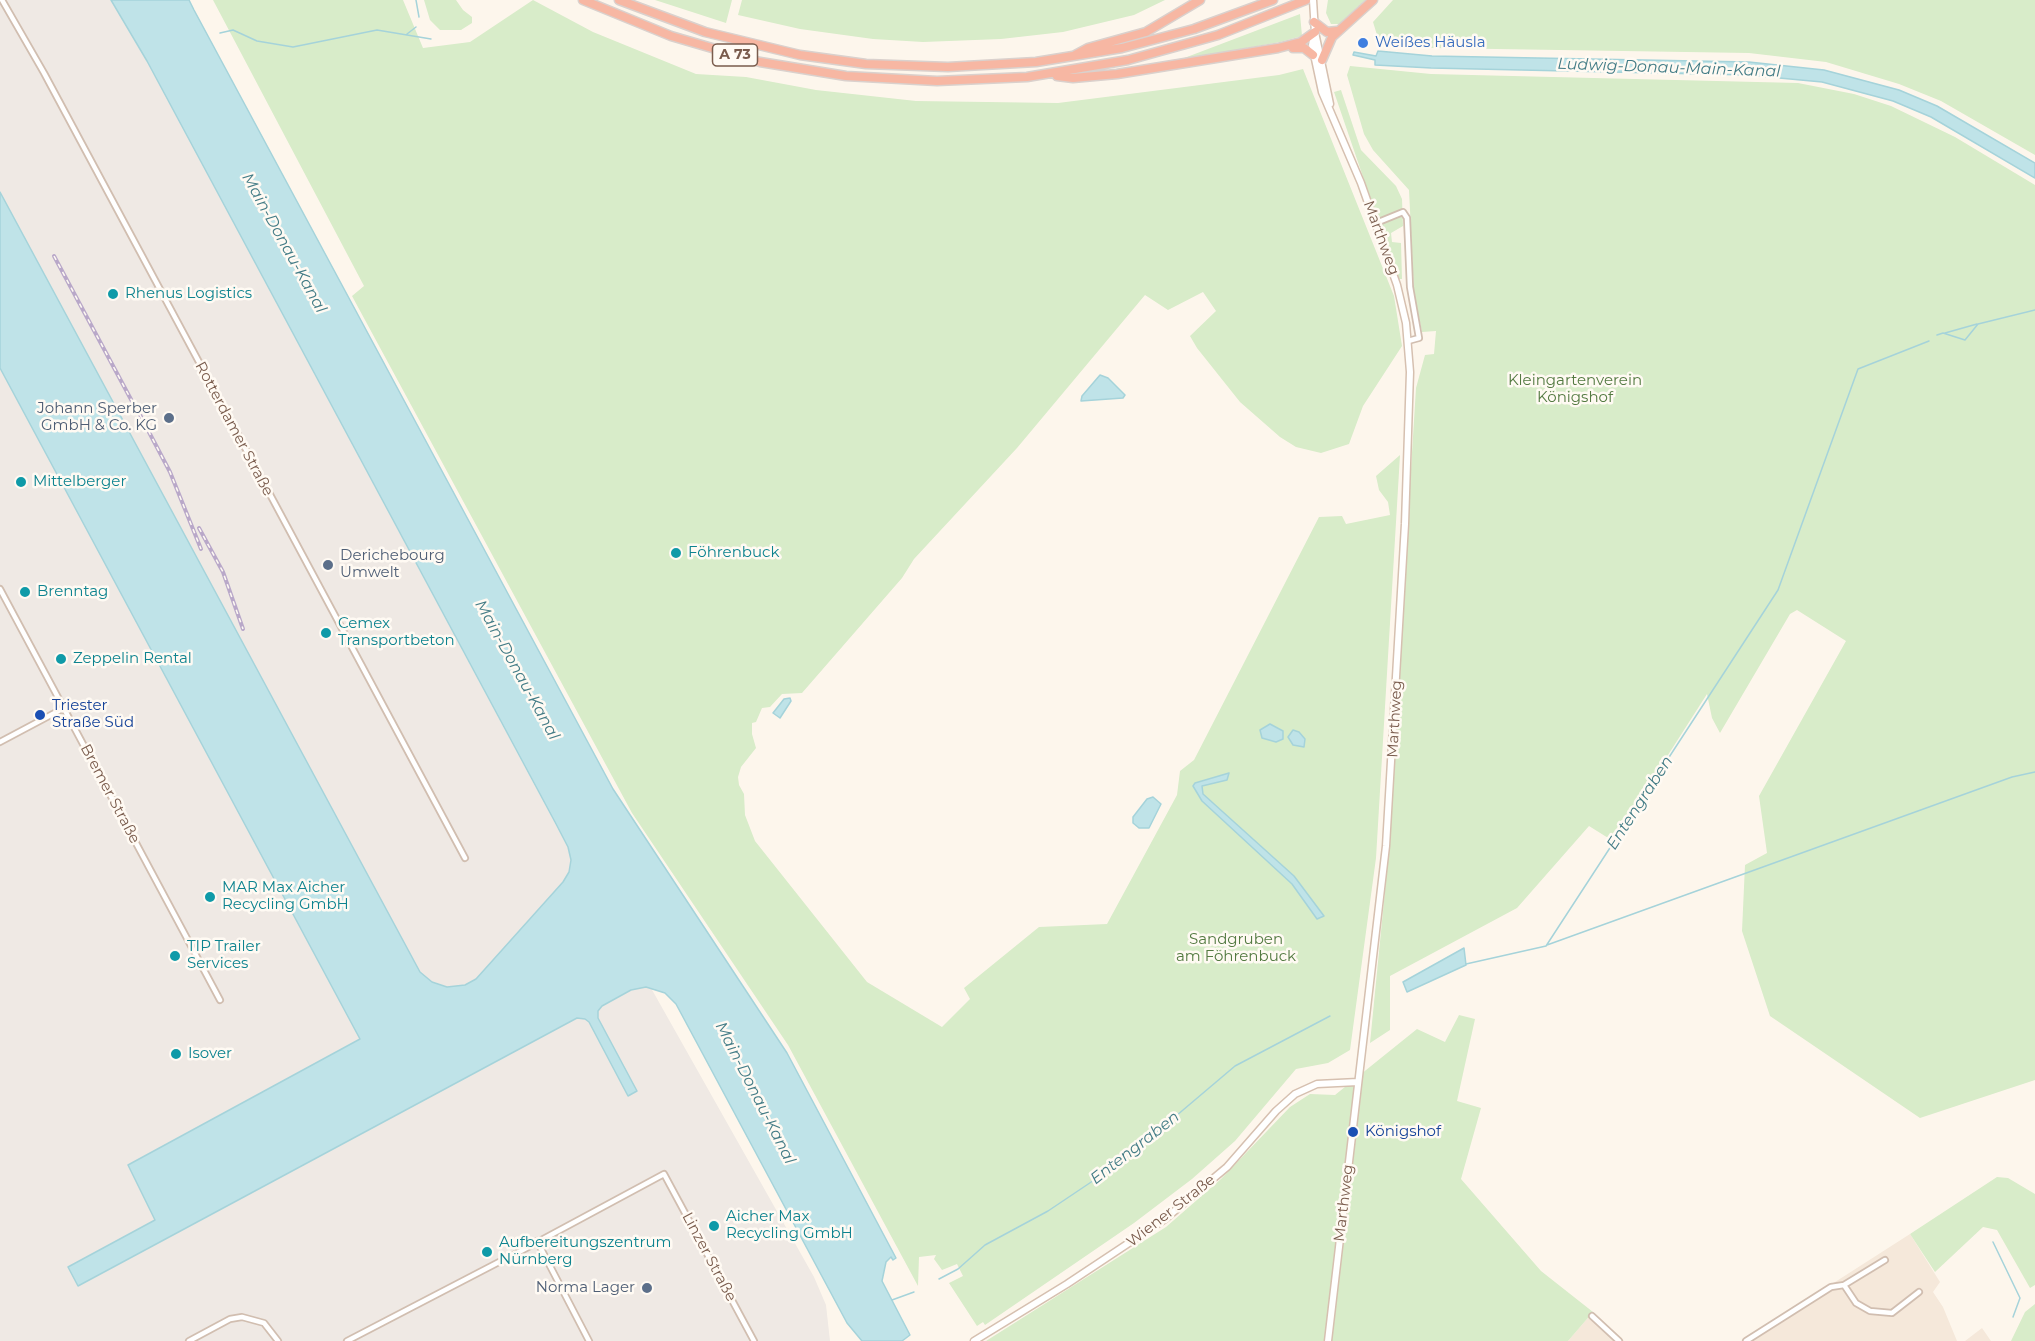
<!DOCTYPE html>
<meta charset="utf-8">
<style>
body{margin:0}
canvas{display:block;background:#fdf6ec}
</style>
<canvas width="2035" height="1341"></canvas>
<script>
const context = document.querySelector('canvas').getContext('2d');
context.lineJoin = 'round';
function paint(path, color) { context.fillStyle = color; context.fill(path, 'evenodd'); }
const poly = rows => new Path2D(rows.map(r => 'M' + r).join(''));
function trace(path, color, width, dash) { context.strokeStyle = color; context.lineWidth = width; context.lineCap = dash ? 'butt' : 'round'; context.setLineDash(dash || []); context.stroke(path); }
function write(font, color, halo, rows, align = 'center') {
  context.font = font + ' Montserrat,sans-serif'; context.lineWidth = 5; context.setLineDash([]); context.textBaseline = 'middle'; context.strokeStyle = halo; context.fillStyle = color; for (const [text, x, y, turn = 0] of rows) {
    context.save(); context.translate(x, y); context.rotate((+turn || 0) * Math.PI / 180); context.textAlign = isNaN(turn) ? turn : align; if (halo) context.strokeText(text, 0, 0); context.fillText(text, 0, 0); context.restore();
  }
}
paint(poly([
 [1910,1234,1940,1282,1933,1292,1943,1307,1957,1341,1743,1341],
 [1593,1312,1624,1341,1568,1341],
 [1982,1328,1991,1341,1964,1341,1965,1341]
]), '#f5e8da');
paint(poly([
 [0,0,111,0,147,61,565,842,651,988,814,1277,826,1305,830,1341,0,1341]
]), '#efe9e4');
paint(poly([
 [213,0,403,0,423,48,470,42,533,0,593,32,696,74,746,77,816,90,916,101,1058,103,1279,75,1303,69,1394,296,1402,346,1363,406,1349,444,1321,453,1296,447,1280,437,1240,402,1197,348,1190,336,1216,311,1203,292,1168,310,1145,295,1017,448,914,559,902,578,802,693,782,694,770,707,762,708,756,722,752,723,752,734,756,748,741,767,738,777,739,785,744,794,745,815,755,841,867,982,942,1027,970,999,964,988,1039,927,1107,924,1177,795,1180,771,1194,760,1319,517,1342,516,1346,524,1390,515,1388,502,1379,490,1376,476,1400,455,1376,858,1350,1050,1328,1063,1296,1069,1235,1141,1192,1179,1134,1223,985,1325,983,1322,977,1326,949,1283,963,1276,957,1264,942,1270,934,1259,936,1255,919,1257,918,1286,788,1045,632,813,352,296,364,286],
 [424,0,456,0,463,10,472,17,472,23,461,30,440,30,430,20],
 [655,0,732,0,726,23],
 [742,0,1165,0,1134,15,1063,32,1001,39,923,42,873,39,800,29,738,15],
 [1328,0,1365,0,1339,24,1331,24,1326,13],
 [1393,0,2035,0,2035,155,1941,101,1899,84,1826,62,1749,53,1433,48,1388,45,1377,35,1373,22],
 [1300,14,1302,36,1280,42,1179,60],
 [1350,66,1431,74,1798,83,1854,94,1891,106,1955,137,2035,185,2035,1080,1920,1118,1770,1016,1742,931,1745,865,1767,853,1759,796,1846,641,1797,610,1790,614,1720,733,1712,718,1707,694,1613,841,1589,826,1517,908,1390,976,1390,1030,1370,1043,1385,891,1416,388,1425,355,1434,354,1436,331,1422,332,1414,292,1409,190,1373,150,1364,134,1347,75],
 [1341,90,1361,150,1396,186,1402,199,1403,226,1391,233,1392,242,1401,243,1402,279,1398,279,1334,92],
 [1459,1015,1475,1019,1457,1101,1481,1108,1461,1179,1541,1271,1593,1312,1568,1341,986,1341,1166,1227,1221,1179,1290,1107,1310,1094,1335,1095,1417,1029,1445,1042],
 [1997,1177,2008,1178,2035,1194,2035,1285,2030,1288,1997,1230,1983,1227,1935,1272,1910,1234],
 [2035,1304,2035,1341,2011,1341,2025,1312]
]), '#d8ecc9');
const water = poly([
 [111,0,189,0,194,10,613,789,787,1053,896,1258,893,1260,891,1257,886,1262,882,1281,910,1335,902,1341,862,1341,847,1323,676,1004,665,993,646,987,631,990,602,1006,598,1011,598,1018,637,1091,628,1096,589,1022,585,1019,577,1018,78,1286,68,1267,155,1220,128,1165,360,1039,0,368,0,192,420,972,432,982,447,987,465,985,476,979,563,882,569,872,571,860,568,847,555,822,147,61,111,0],
 [1378,51,1432,56,1749,62,1824,70,1899,90,1937,106,2035,163,2035,178,1931,117,1893,101,1822,82,1747,75,1431,68,1375,65,1375,60,1353,55,1354,52,1376,56,1378,51],
 [1100,375,1108,378,1125,395,1123,398,1081,401,1082,396,1100,375],
 [790,698,791,701,780,718,773,713,784,699,790,698],
 [1270,724,1283,731,1283,739,1276,742,1262,738,1260,730,1270,724],
 [1293,730,1299,732,1305,739,1304,747,1293,745,1288,737,1293,730],
 [1229,773,1227,780,1202,786,1203,794,1294,876,1324,916,1317,919,1292,884,1202,801,1193,786,1195,783,1229,773],
 [1153,797,1161,804,1149,828,1139,828,1133,823,1133,817,1147,799,1153,797],
 [1464,948,1466,965,1407,992,1403,982,1464,948]
]);
paint(water, '#bfe3e8');
trace(water, '#a5d3da', 1.5);
trace(poly([
 [416,0,419,17],
 [220,33,233,30,257,41,293,47,377,30,431,39],
 [407,34,416,27],
 [1945,333,1977,324],
 [1937,335,1943,333,1965,340,1978,324,2035,310],
 [1547,945,2012,777,2035,772],
 [1466,964,1546,946,1778,590,1858,369,1929,341],
 [1993,1242,2020,1298,2013,1317],
 [939,1279,958,1269,985,1245,1048,1211,1124,1160,1235,1066,1330,1016],
 [892,1300,914,1292]
]), '#a5d3da', 1.5);
const minor = poly([
 [2,0,44,73,465,858],
 [1376,223,1403,212,1407,218,1410,287,1419,338,1408,341],
 [0,589,220,1000],
 [0,742,64,708],
 [537,1241,589,1341],
 [506,1259,664,1174,754,1341],
 [1844,1285,1856,1303,1870,1311,1892,1313,1919,1292],
 [1592,1316,1619,1341],
 [189,1341,230,1319,242,1317,264,1323,278,1341],
 [347,1341,499,1262],
 [1746,1341,1831,1287,1844,1285,1885,1260]
]);
const secondary = poly([
 [1313,0,1315,32,1330,104],
 [1315,32,1312,45,1322,92,1361,183,1397,285,1406,323,1410,372,1405,524,1386,846,1328,1341],
 [974,1341,1067,1284,1165,1219,1227,1167,1276,1111,1295,1094,1317,1084,1358,1082]
]);
const motorway = poly([
 [583,0,671,36,760,62,846,76,937,81,1027,77,1128,60,1218,35,1306,0],
 [619,0,705,32,800,55,866,64,948,67,1036,62,1122,48,1194,29,1273,0],
 [1314,22,1327,32,1337,31],
 [1293,48,1304,48,1313,55],
 [1075,55,1088,48,1146,32,1200,0],
 [1322,60,1332,37,1373,0],
 [1057,76,1073,78,1117,74,1278,48,1301,42,1315,32]
]);
trace(minor, '#d1beb0', 8);
trace(secondary, '#d6c0b0', 9);
trace(motorway, '#dad1cd', 11);
trace(minor, '#fff', 4.5);
trace(secondary, '#fff', 6);
trace(motorway, '#f7b7a3', 8);
const rail = poly([
 [54,256,134,405],
 [140,415,170,472,201,549],
 [199,528,223,572,243,629]
]);
trace(rail, '#b9a8c9', 4);
trace(rail, '#fffaf3', 1.5, [4.5]);
for (const [x, y, r, color] of [
 [1363,43,6,"#3f7fe0"],
 [113,294,6,"#0f9aa8"],
 [169,418,6,"#5c6f8a"],
 [21,482,6,"#0f9aa8"],
 [676,553,6,"#0f9aa8"],
 [328,565,6,"#5c6f8a"],
 [25,592,6,"#0f9aa8"],
 [326,633,6,"#0f9aa8"],
 [61,659,6,"#0f9aa8"],
 [40,715,6,"#1a4fb4"],
 [210,897,6,"#0f9aa8"],
 [175,956,6,"#0f9aa8"],
 [176,1054,6,"#0f9aa8"],
 [1353,1132,6,"#1a4fb4"],
 [714,1226,6,"#0f9aa8"],
 [487,1252,6,"#0f9aa8"],
 [647,1288,6,"#5c6f8a"]
]) { const dot = new Path2D(); dot.arc(x, y, r, 0, 2 * Math.PI); context.fillStyle = color; context.fill(dot); trace(dot, '#fffaf3', 2); }
for (const [x, y, w] of [
 [735,55,45]
]) { const box = new Path2D(); box.roundRect(x - w / 2, y - 11, w, 22, 4.5); context.fillStyle = '#fffaf3'; context.fill(box); trace(box, '#7a5c4d', 1.5); }
write('bold 14px', '#7a5c4d', null, [
 ["A 73",735,55]
]);
write('15px', '#366cbe', '#fffaf3', [
 ["Weißes Häusla",1375,43]
], 'left');
write('15px', '#7a5c4d', '#fffaf3', [
 ["Marthweg",1381,238,70],
 ["Rotterdamer Straße",234,429,62],
 ["Marthweg",1395,719,-87],
 ["Bremer Straße",110,794,62],
 ["Marthweg",1344,1203,-83],
 ["Wiener Straße",1171,1211,-38],
 ["Linzer Straße",709,1257,62]
]);
write('15px', '#0d838f', '#fffaf3', [
 ["Rhenus Logistics",125,294],
 ["Mittelberger",33,482],
 ["Föhrenbuck",688,553],
 ["Brenntag",37,592],
 ["Cemex",338,624],
 ["Transportbeton",338,641],
 ["Zeppelin Rental",73,659],
 ["MAR Max Aicher",222,888],
 ["Recycling GmbH",222,905],
 ["TIP Trailer",187,947],
 ["Services",187,964],
 ["Isover",188,1054],
 ["Aicher Max",726,1217],
 ["Recycling GmbH",726,1234],
 ["Aufbereitungszentrum",499,1243],
 ["Nürnberg",499,1260]
], 'left');
write('15px', '#537a41', '#fffaf3', [
 ["Kleingartenverein",1575,381],
 ["Königshof",1575,398],
 ["Sandgruben",1236,940],
 ["am Föhrenbuck",1236,957]
]);
write('15px', '#4e5e75', '#fffaf3', [
 ["Johann Sperber",157,409],
 ["GmbH & Co. KG",157,426],
 ["Derichebourg",340,556,"left"],
 ["Umwelt",340,573,"left"],
 ["Norma Lager",635,1288]
], 'right');
write('15px', '#164399', '#fffaf3', [
 ["Triester",52,706],
 ["Straße Süd",52,723],
 ["Königshof",1365,1132]
], 'left');
write('italic 16px', '#437c86', '#fffaf3', [
 ["Ludwig-Donau-Main-Kanal",1669,68,2],
 ["Main-Donau-Kanal",284,243,61],
 ["Main-Donau-Kanal",517,670,61],
 ["Entengraben",1640,803,-57],
 ["Main-Donau-Kanal",755,1093,63],
 ["Entengraben",1135,1148,-38]
]);
</script>
